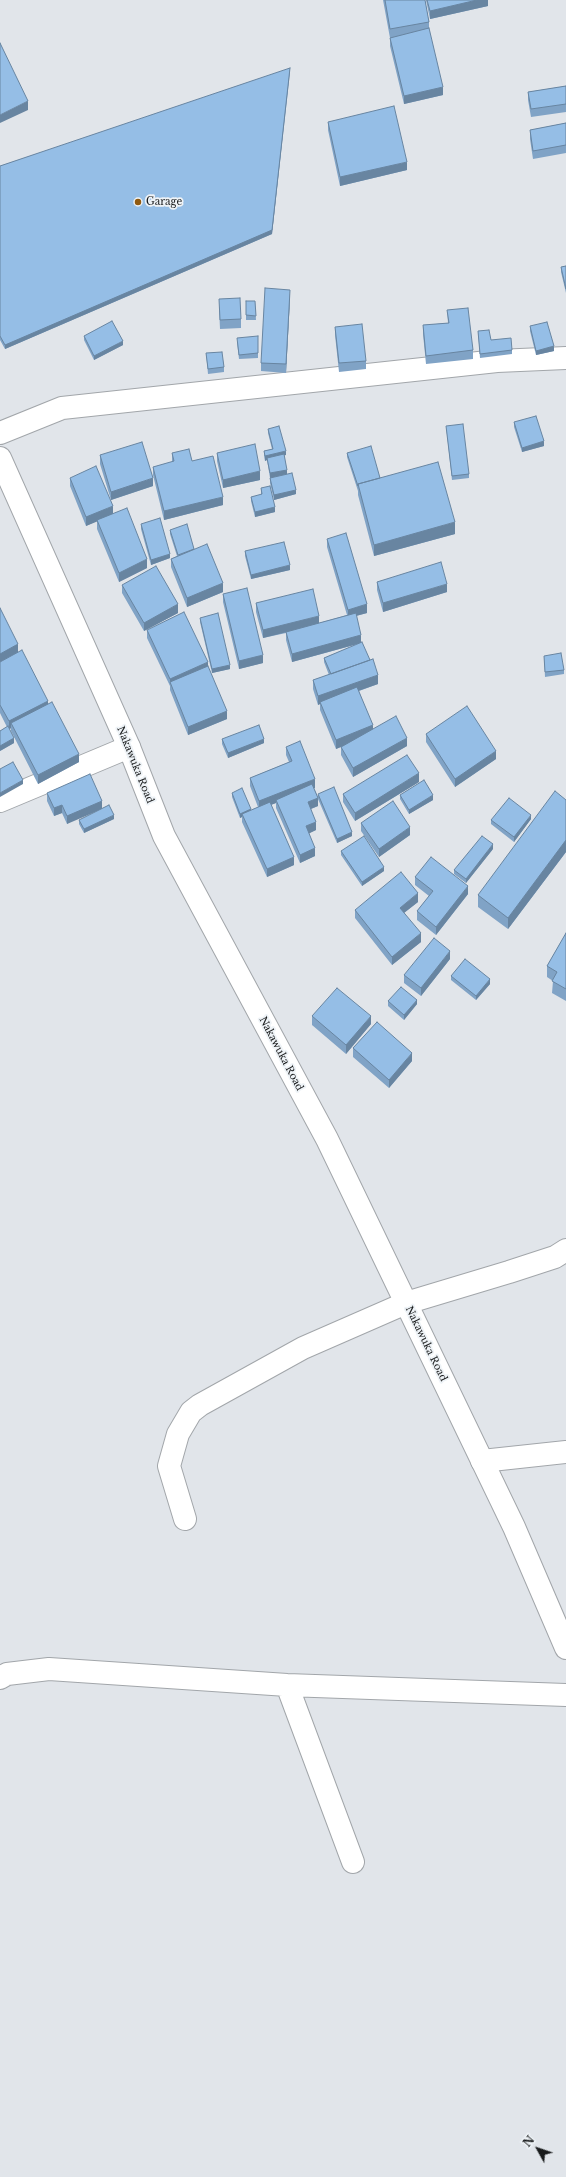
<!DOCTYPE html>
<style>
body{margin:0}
#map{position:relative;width:566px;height:2177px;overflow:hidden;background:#e1e5ea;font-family:"Libre Baskerville",serif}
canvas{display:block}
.north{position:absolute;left:518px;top:2129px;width:40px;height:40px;-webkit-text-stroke:3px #eef3f7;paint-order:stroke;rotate:310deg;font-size:11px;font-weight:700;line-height:16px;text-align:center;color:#191b1c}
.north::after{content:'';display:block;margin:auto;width:14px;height:18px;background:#191b1c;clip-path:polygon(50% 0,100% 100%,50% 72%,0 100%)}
</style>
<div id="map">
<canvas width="566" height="2177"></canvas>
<div class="north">N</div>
</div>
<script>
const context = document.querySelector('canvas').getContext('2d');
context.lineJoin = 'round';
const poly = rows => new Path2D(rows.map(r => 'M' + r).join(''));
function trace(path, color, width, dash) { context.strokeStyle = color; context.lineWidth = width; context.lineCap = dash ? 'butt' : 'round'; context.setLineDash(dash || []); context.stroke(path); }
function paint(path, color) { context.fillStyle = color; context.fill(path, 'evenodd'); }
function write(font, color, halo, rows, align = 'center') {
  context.font = font + ' "Libre Baskerville",serif'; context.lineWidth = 3.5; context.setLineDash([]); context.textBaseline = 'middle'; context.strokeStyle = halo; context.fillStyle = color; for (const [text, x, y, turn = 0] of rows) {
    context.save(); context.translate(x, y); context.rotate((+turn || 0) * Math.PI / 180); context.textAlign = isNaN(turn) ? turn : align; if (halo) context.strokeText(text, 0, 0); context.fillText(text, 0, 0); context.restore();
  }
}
const minor = poly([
 [0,801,129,747],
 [482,1461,566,1452],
 [185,1519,169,1466,178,1434,191,1412,200,1405,303,1348,406,1303,509,1272,555,1257,566,1250],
 [0,1678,7,1674,49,1669,287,1685,566,1695],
 [287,1685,353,1862]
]);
const tertiary = poly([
 [0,433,62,408,497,361,566,358]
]);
const secondary = poly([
 [0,458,129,747,164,836,327,1139,514,1527,566,1648]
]);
trace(minor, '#a2a6aa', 24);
trace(tertiary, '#a2a6aa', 24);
trace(secondary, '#a2a6aa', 24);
trace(minor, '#fff', 22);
trace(tertiary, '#fff', 22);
trace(secondary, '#fff', 22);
paint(poly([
 [383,0,425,0,429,22,429,29,443,95,404,104,390,46,390,38],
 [426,0,488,0,488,6,430,19],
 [290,72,272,234,5,349,0,340,0,166],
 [566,86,566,112,531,117,528,100,528,92],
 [328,122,407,170,340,186,328,130],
 [566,123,566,153,533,159,530,139,530,130],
 [566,266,566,293,561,272,561,267],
 [290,298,286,373,261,371,261,363],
 [246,301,255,301,256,320,246,320],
 [219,307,241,319,241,328,220,329],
 [447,310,473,350,473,359,426,364,423,334,423,325,448,323],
 [530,326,554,351,536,355,530,331],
 [335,327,366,361,366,369,339,372,335,335],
 [478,331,491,340,512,350,512,354,480,358],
 [84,336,123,345,94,360,84,340],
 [237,342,258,353,258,358,239,359],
 [206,353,224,367,224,372,208,374],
 [514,422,544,446,522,452,514,427],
 [446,426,469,474,469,478,452,480],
 [268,429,286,455,284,455,287,474,296,494,274,500,270,483,270,478,285,475,270,478,267,460,265,461,264,456,264,451,272,449,268,433],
 [172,453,223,505,164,520,153,475,153,467,172,462],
 [217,453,260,480,223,488,217,461],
 [347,453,380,478,455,534,374,556,358,495,358,491,347,457],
 [100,455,153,486,111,500,100,464],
 [70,478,113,514,147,568,119,582,97,529,97,521,86,526,70,486],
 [261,488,275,512,255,517,251,501,251,497,261,495],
 [141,524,170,558,151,565,141,529],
 [170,530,194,549,223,592,187,607,171,567,171,559,177,556,170,534],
 [327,539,367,613,356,616,361,642,378,684,359,691,373,729,407,746,353,777,341,755,341,747,336,749,320,710,320,704,318,705,313,689,313,680,329,675,324,662,324,658,358,644,292,662,286,640,286,633,263,638,256,612,256,603,319,623,347,615,327,547],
 [245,551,290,570,251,579,245,556],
 [377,582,447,592,383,612,377,590],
 [122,585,178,613,144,631,122,593],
 [223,594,263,663,239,669,223,602],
 [0,608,18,652,48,704,79,762,38,784,11,731,11,728,9,729,14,743,0,751,0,731,7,727,0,713],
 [200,618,230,669,212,673,200,622],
 [147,630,208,667,227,719,188,735,170,690,170,686,147,638],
 [544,656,564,670,564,674,545,677],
 [426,734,496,759,455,787,426,742],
 [222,739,264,743,228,758,222,744],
 [286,747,315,788,314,788,318,797,318,794,352,836,337,843,318,799,318,806,311,809,316,830,309,833,315,856,300,863,276,808,276,803,271,805,294,865,267,877,242,822,242,817,240,818,232,797,232,793,251,810,258,807,250,786,250,778,289,762,286,755],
 [419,782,355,821,343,802,343,794],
 [47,793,102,801,67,824,62,813,54,816,47,801],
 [400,795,433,800,409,814,400,799],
 [566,800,566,852,508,929,478,907,478,895],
 [114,819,84,833,79,824,79,820],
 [531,819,514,842,491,824,491,820],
 [361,823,410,835,379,857,361,831],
 [493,849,466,883,454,874,454,870],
 [341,851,384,871,362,886,341,855],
 [415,877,468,894,436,935,417,920,417,911,429,896,415,885],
 [418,902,404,913,421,942,392,965,355,918,355,910],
 [566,933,566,1001,552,993,553,981,547,977,547,966],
 [450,959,421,996,404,983,404,975],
 [451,976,490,984,476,1000,451,980],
 [388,1001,417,1004,404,1020,388,1006],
 [312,1016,371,1024,346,1054,312,1025],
 [353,1048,412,1061,389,1088,353,1057]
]), '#80a3c6');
paint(poly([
 [477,0,488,0,488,6,430,19,430,11],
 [290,68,272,234,5,349,5,345],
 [443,87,443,95,404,104,404,96],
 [28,101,28,110,0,123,0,115],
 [407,162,407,170,340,186,340,177],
 [290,290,290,298,286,373,286,364],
 [123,341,123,345,94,360,94,356],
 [554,346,554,351,536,355,536,351],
 [544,441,544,446,522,452,522,448],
 [286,451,286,455,267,460,267,458,267,460,265,461,265,456],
 [287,470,287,474,270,478,270,473],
 [260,471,260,480,223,488,223,480],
 [153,478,153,486,111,500,111,492],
 [296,490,296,494,274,500,274,495],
 [223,497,223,505,164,520,164,511],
 [113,506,113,515,86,526,86,517],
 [275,507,275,512,255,517,255,512],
 [455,522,455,534,374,556,374,545],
 [170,554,170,558,151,565,151,560],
 [147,559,147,568,119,582,119,573],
 [290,565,290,570,251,579,251,575],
 [223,583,223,592,187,607,187,598],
 [447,584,447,592,383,612,383,603],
 [178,604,178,613,144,631,144,623],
 [367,604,367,613,348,618,348,610],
 [319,616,319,624,263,638,263,630],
 [361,635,361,643,292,662,292,654],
 [18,644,18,652,0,662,0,654],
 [263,655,263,663,239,669,239,661],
 [208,662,208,670,170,684,170,679],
 [230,665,230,669,212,673,212,669],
 [378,675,378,684,321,704,320,702,320,704,318,705,318,696],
 [48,701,48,709,11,723,11,728,9,730,9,721],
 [227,711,227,719,188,735,188,727],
 [373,725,373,733,336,749,336,740],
 [14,738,14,743,0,751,0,746],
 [407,738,407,746,353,777,353,768],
 [264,739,264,743,228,758,228,753],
 [496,751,496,759,455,787,455,779],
 [79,754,79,762,38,784,38,775],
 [419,773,419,782,355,821,355,813],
 [315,779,315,788,277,802,276,800,276,803,259,809,259,801],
 [23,780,23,784,0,797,0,793],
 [433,795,433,800,409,814,409,810],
 [318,798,318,806,308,810,308,802],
 [102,801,102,809,67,824,67,816],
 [62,805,62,813,54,816,54,808],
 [251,809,251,813,242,814,242,817,240,818,240,814],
 [114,815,114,819,84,833,84,829],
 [531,815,531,819,514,842,514,837],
 [316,822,316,830,306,835,306,826],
 [410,827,410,835,379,857,379,849],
 [352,832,352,836,337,843,337,839],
 [566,840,566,852,508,929,508,918],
 [493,844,493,849,466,883,466,879],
 [315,848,315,856,300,863,300,855],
 [294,857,294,865,267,877,267,869],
 [384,867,384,871,362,886,362,882],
 [468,886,468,894,436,935,436,927],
 [418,893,418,902,400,916,400,908],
 [421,933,421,942,392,965,392,957],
 [450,951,450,959,421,996,421,988],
 [490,979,490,984,476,1000,476,996],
 [417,1000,417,1004,404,1020,404,1015],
 [371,1016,371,1024,346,1054,346,1045],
 [412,1053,412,1061,389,1088,389,1080]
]), '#6885a1');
const building = poly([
 [385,0,425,0,429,22,390,29,385,0],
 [427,0,477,0,430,11,427,0],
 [429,28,443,87,404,96,390,38,429,28],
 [0,43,28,101,0,115,0,43],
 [290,68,272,230,5,345,0,336,0,166,290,68],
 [566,86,566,104,531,109,528,92,566,86],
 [394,106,407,162,340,177,328,122,394,106],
 [566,123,566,145,533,151,530,130,566,123],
 [566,266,566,289,561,267,566,266],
 [265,288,290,290,286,364,261,363,265,288],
 [240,298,241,319,220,320,219,299,240,298],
 [246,301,255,301,256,316,246,315,246,301],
 [468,308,473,350,426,356,423,325,449,323,447,310,468,308],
 [112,321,123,341,94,356,84,336,112,321],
 [547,322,554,346,536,351,530,326,547,322],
 [362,324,366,361,339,363,335,327,362,324],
 [489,330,491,340,511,338,512,350,480,354,478,331,489,330],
 [258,336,258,353,239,355,237,338,258,336],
 [222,352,224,367,208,369,206,353,222,352],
 [536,416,544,441,522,448,514,422,536,416],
 [463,424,469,474,452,476,446,426,463,424],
 [279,426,286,451,265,456,264,451,273,449,268,429,279,426],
 [142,442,153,478,111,492,100,455,142,442],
 [255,444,260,471,223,480,217,453,255,444],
 [371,446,380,478,358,484,358,486,347,453,371,446],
 [189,449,192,461,213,456,223,497,164,511,153,467,174,461,172,453,189,449],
 [284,454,287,470,270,473,267,458,284,454],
 [438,462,455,522,374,545,358,484,438,462],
 [96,466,113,506,86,517,70,478,96,466],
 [292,473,296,490,274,495,270,478,292,473],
 [270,486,275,507,255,512,251,497,262,494,261,488,270,486],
 [127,508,147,559,119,573,97,520,127,508],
 [160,518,170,554,151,560,141,524,160,518],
 [187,524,194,549,178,555,170,530,187,524],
 [346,533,367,604,348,610,327,539,346,533],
 [284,542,290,565,251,575,245,551,284,542],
 [207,544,223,583,187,598,171,559,207,544],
 [441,562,447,584,383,603,377,582,441,562],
 [156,566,178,604,144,623,122,585,156,566],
 [247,588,263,655,239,661,223,594,247,588],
 [313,589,319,616,263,630,256,603,313,589],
 [0,608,18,644,0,654,0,608],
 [184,612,208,662,170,679,147,630,184,612],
 [218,613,230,665,212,669,200,618,218,613],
 [356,613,361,635,292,654,286,632,356,613],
 [362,642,370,660,331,674,324,658,362,642],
 [22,650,48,701,9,721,0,705,0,662,22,650],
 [561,653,564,670,545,672,544,656,561,653],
 [373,659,378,675,318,696,313,680,373,659],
 [208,666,227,711,188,727,170,682,208,666],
 [357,687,373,725,336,740,320,702,357,687],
 [52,702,79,754,38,775,11,723,52,702],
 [467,706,496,751,455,779,426,734,467,706],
 [396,716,407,738,353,768,341,747,396,716],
 [259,725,264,739,228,753,222,739,259,725],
 [8,726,14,738,0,746,0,731,8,726],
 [300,741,315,779,259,801,250,778,292,761,286,747,300,741],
 [407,755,419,773,355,813,343,794,407,755],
 [13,762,23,780,0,793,0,769,13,762],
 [90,774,102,801,67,816,62,805,54,808,47,793,90,774],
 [424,780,433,795,409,810,400,795,424,780],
 [312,784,318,798,308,802,316,822,306,826,315,848,300,855,276,800,312,784],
 [334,787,352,832,337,839,318,794,334,787],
 [242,788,251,809,240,814,232,793,242,788],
 [555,791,566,800,566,840,508,918,478,895,555,791],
 [509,798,531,815,514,837,491,820,509,798],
 [393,801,410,827,379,849,361,823,393,801],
 [270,802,294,857,267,869,242,814,270,802],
 [109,805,114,815,84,829,79,820,109,805],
 [364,836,384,867,362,882,341,851,364,836],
 [482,836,493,844,466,879,454,870,482,836],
 [431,857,468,886,436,927,417,911,433,891,415,877,431,857],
 [401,872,418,893,400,908,421,933,392,957,355,910,401,872],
 [566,933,566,989,552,981,557,972,547,966,566,933],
 [434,938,450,951,421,988,404,975,434,938],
 [465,959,490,979,476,996,451,976,465,959],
 [401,987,417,1000,404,1015,388,1001,401,987],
 [337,988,371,1016,346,1045,312,1016,337,988],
 [377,1022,412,1053,389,1080,353,1048,377,1022]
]);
paint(building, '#95bee6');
trace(building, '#6885a1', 1);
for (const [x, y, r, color] of [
 [138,202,4,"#905a10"]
]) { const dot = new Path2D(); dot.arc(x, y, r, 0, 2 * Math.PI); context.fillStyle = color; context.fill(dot); trace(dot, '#eef3f7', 1.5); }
write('10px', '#191b1c', '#eef3f7', [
 ["Garage",146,202]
], 'left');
write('10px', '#191b1c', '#eef3f7', [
 ["Nakawuka Road",135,765,68],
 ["Nakawuka Road",281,1054,62],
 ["Nakawuka Road",426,1344,64]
]);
</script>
